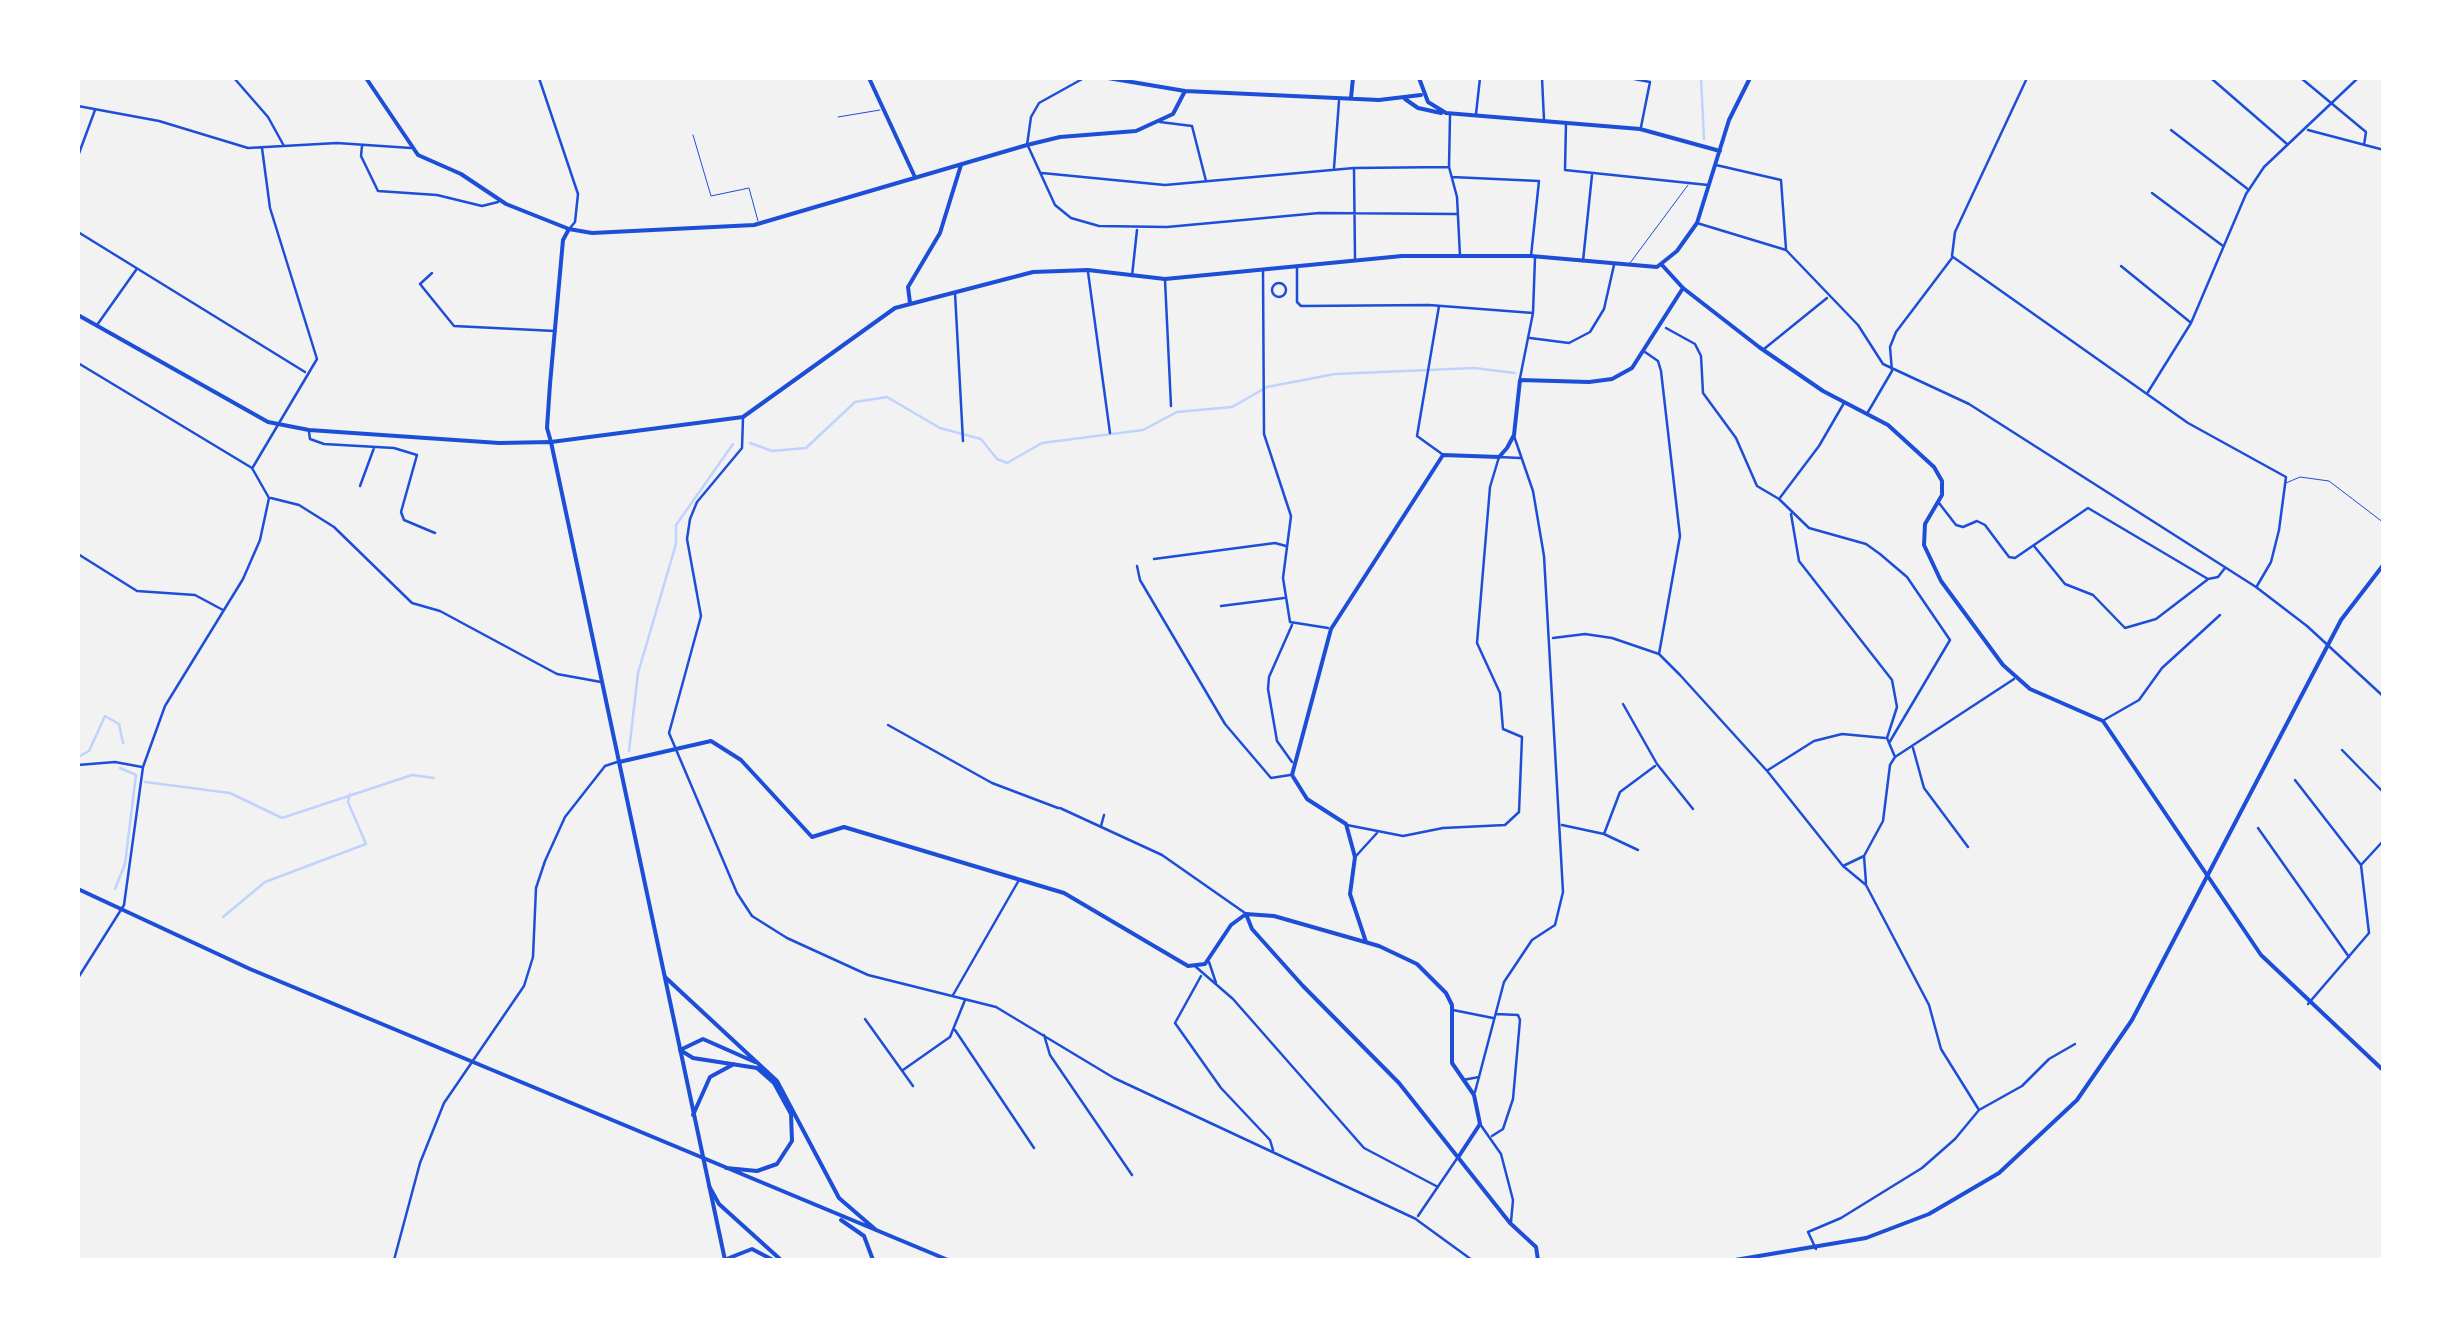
<!DOCTYPE html>
<style>
body{margin:0}
#map{position:relative;width:2461px;height:1338px;overflow:hidden;background:#f2f2f2;font-family:"PT Sans Narrow",sans-serif}
canvas{display:block}
.frame{position:absolute;inset:0;border:80px solid #fff;pointer-events:none}
</style>
<div id="map">
<canvas width="2461" height="1338"></canvas>
<div class="frame"></div>
</div>
<script>
const context = document.querySelector('canvas').getContext('2d');
context.lineJoin = 'round';
const poly = rows => new Path2D(rows.map(r => 'M' + r).join(''));
function trace(path, color, width, dash) { context.strokeStyle = color; context.lineWidth = width; context.lineCap = dash ? 'butt' : 'round'; context.setLineDash(dash || []); context.stroke(path); }
trace(poly([
 [1701,78,1704,139],
 [750,443,772,451,806,448,855,402,887,397,940,428,981,439,997,459,1007,463,1042,443,1143,430,1177,412,1232,407,1267,387,1335,374,1474,368,1515,373],
 [629,751,638,673,676,544,676,525,733,444],
 [78,757,89,751,105,716,119,724,123,743],
 [145,782,230,793,282,818,412,775,434,778],
 [115,889,125,864,136,775,120,768],
 [223,917,265,882,366,844,348,802,350,794]
]), '#bfd3fe', 2.5);
trace(poly([
 [838,117,880,110],
 [693,135,711,196,749,188,758,221],
 [1630,263,1688,185],
 [2286,483,2300,477,2329,481,2384,523]
]), '#1d4ed8', 1);
trace(poly([
 [1027,145,1031,117,1039,103,1084,78],
 '1272 290a7 7 0 1 1 14 0a7 7 0 1 1-14 0Z',
 [888,725,992,783,1058,808]
]), '#1d4ed8', 2.5);
trace(poly([
 [234,78,268,117,284,146],
 [539,78,578,194,575,222,570,228],
 [1542,78,1544,120],
 [1629,78,1650,82,1641,127],
 [2301,78,2366,132,2364,145],
 [2212,79,2287,144],
 [78,106,159,121,248,148,337,143,411,148],
 [1476,114,1480,78],
 [1450,116,1449,167,1457,197,1460,256],
 [1160,122,1192,126,1206,181],
 [1566,123,1565,170,1708,185],
 [2171,130,2249,190],
 [2308,130,2384,150],
 [362,146,361,156,378,191,437,195,482,206,498,202],
 [1028,146,1055,205,1071,218,1099,226,1167,227,1319,213,1456,214],
 [78,156,95,110],
 [1716,165,1781,180,1786,249],
 [1334,168,1339,101],
 [1354,169,1355,258],
 [1042,173,1165,185,1354,168,1449,167],
 [1452,177,1539,181,1531,256],
 [2152,193,2223,246],
 [1697,223,1786,250,1858,325,1883,364,1969,404,2256,587,2307,626,2384,697],
 [78,232,305,372],
 [1952,256,1955,232,2027,78],
 [1953,257,2188,423,2286,477,2279,530,2271,562,2257,586],
 [1583,261,1592,175],
 [2121,266,2190,322],
 [1297,268,1297,302,1301,306,1429,305,1533,313],
 [1263,271,1264,434,1291,516,1283,578,1290,622,1328,628],
 [1088,272,1110,433],
 [432,273,420,284,454,326,555,331],
 [1132,276,1137,230],
 [1165,280,1171,406],
 [955,293,963,441],
 [1439,306,1417,436,1442,454],
 [97,325,136,270],
 [1666,328,1695,344,1701,356,1703,393,1736,438,1757,486,1779,499],
 [1530,338,1569,343,1590,332,1604,309,1614,265],
 [1764,349,1827,298],
 [1645,352,1658,361,1661,371,1680,536,1659,654],
 [78,363,252,468],
 [1520,378,1533,313,1535,258],
 [2148,392,2191,323,2246,194,2264,167,2358,78],
 [1844,403,1819,446,1779,499,1809,528,1866,544,1880,554,1907,577,1950,640,1889,743],
 [1868,412,1892,371,1890,347,1896,332,1952,258],
 [743,418,742,448,697,502,690,519,687,539,701,616,669,733,737,893,752,916,787,938,868,975,996,1007,1114,1078,1416,1219],
 [309,432,310,439,324,444,394,448,417,455,401,512,404,520,435,533],
 [253,467,317,359,270,208,262,148],
 [360,486,374,448],
 [271,498,299,505,334,527,412,603,440,611,557,674,601,682],
 [1939,503,1956,525,1963,527,1977,521,1985,525,2009,557,2015,558,2088,508,2208,579,2218,577,2225,568],
 [1791,514,1799,561,1892,680,1897,707,1887,738,1895,757],
 [2034,546,2065,584,2093,595,2125,628,2156,619,2207,580],
 [78,554,137,591,195,595,223,610],
 [1154,559,1275,543,1286,546],
 [1137,566,1140,580,1225,724,1271,778,1290,775],
 [1221,606,1284,598],
 [1292,625,1269,677,1268,689,1277,741,1292,762],
 [1553,638,1585,634,1612,638,1659,654,1680,675,1768,772,1843,866,1866,885,1929,1005,1941,1049,1979,1110],
 [1623,704,1657,764,1693,809],
 [2104,720,2139,700,2162,668,2220,615],
 [1913,748,1924,788,1968,847],
 [2342,750,2384,793],
 [78,765,115,762,142,767],
 [1768,770,1814,741,1842,734,1885,738],
 [2295,780,2361,865],
 [1060,808,1162,855,1245,913],
 [1347,825,1403,836,1443,828,1505,825,1519,812,1522,737,1503,729,1500,693,1477,643,1490,487,1499,457,1520,458],
 [1562,825,1604,834,1638,850],
 [1101,826,1104,815],
 [2258,828,2349,957],
 [1604,834,1620,792,1655,766],
 [1356,856,1377,833],
 [1864,856,1883,821,1890,765,1895,757,2014,679],
 [1843,866,1864,856,1866,883],
 [1209,962,1216,983],
 [1196,967,1233,999,1364,1148,1438,1187],
 [1201,976,1175,1023,1221,1088,1270,1140,1273,1150],
 [78,978,124,905,143,767,165,706,243,579,260,540,269,498,252,468],
 [953,995,1019,880],
 [2308,1004,2369,933,2361,865,2384,840],
 [1453,1010,1493,1018],
 [865,1019,913,1086],
 [955,1030,1034,1148],
 [1044,1035,1050,1055,1132,1175],
 [903,1070,950,1037,965,1000],
 [1463,1080,1479,1077],
 [1475,1092,1504,982,1532,940,1555,925,1563,892,1544,556,1533,491,1514,436],
 [1480,1124,1501,1154,1513,1200,1511,1222],
 [1492,1136,1503,1129,1513,1099,1520,1020,1518,1015,1496,1014],
 [1418,1216,1458,1157],
 [1417,1220,1472,1260],
 [1816,1249,1808,1232,1841,1218,1922,1168,1955,1139,1979,1110,2022,1086,2049,1059,2075,1044],
 [394,1260,420,1163,444,1103,524,986,533,957,536,888,545,861,565,817,605,766,617,762]
]), '#1d4ed8', 2.5);
trace(poly([
 [366,78,418,155,461,174,506,204,569,229,592,233,754,225,1027,145,1060,137,1136,131,1173,114,1185,91],
 [869,78,914,175],
 [1108,78,1185,91,1379,100,1421,95],
 [1419,78,1428,102,1446,113,1640,129,1720,151],
 [1351,98,1353,78],
 [1405,99,1418,108,1441,113],
 [569,229,563,240,550,384,547,428,551,442,743,417,895,308,1033,272,1088,270,1165,279,1402,256,1531,256,1657,267,1677,251,1697,223,1729,120,1750,78],
 [1662,265,1683,288,1759,347,1823,391,1888,425,1934,467,1942,481,1942,495,1925,524,1924,545,1941,581,2003,665,2030,689,2103,721,2261,955,2384,1071],
 [910,303,908,287,940,233,961,165],
 [619,762,711,741,741,760,812,837,844,827,1064,893,1188,966,1205,964,1231,925,1246,914],
 [1246,914,1252,929,1303,986,1399,1083,1510,1223,1536,1247,1538,1260],
 [1246,914,1274,916,1379,946,1417,964,1446,993,1452,1005,1452,1063,1474,1095,1480,1124,1459,1156],
 [1366,942,1350,894,1355,857,1346,824,1307,799,1292,775,1331,629,1443,455,1499,457,1507,448,1514,435,1520,380,1589,382,1612,379,1632,368,1683,288]
]), '#1d4ed8', 4);
trace(poly([
 [78,315,268,422,309,430,499,443,551,442,725,1260]
]), '#1d4ed8', 4);
trace(poly([
 [78,889,250,969,948,1260],
 [665,977,777,1081,839,1198,876,1230],
 [693,1115,710,1077,734,1064],
 [726,1168,757,1171,777,1164,792,1141,791,1114,774,1083,757,1068,693,1058,680,1050,703,1039,755,1062],
 [709,1186,719,1204,781,1260],
 [841,1220,864,1236,873,1260],
 [724,1260,752,1249,773,1260],
 [1735,1260,1866,1238,1929,1214,1999,1173,2077,1100,2132,1020,2341,620,2384,564]
]), '#1d4ed8', 4);
</script>
